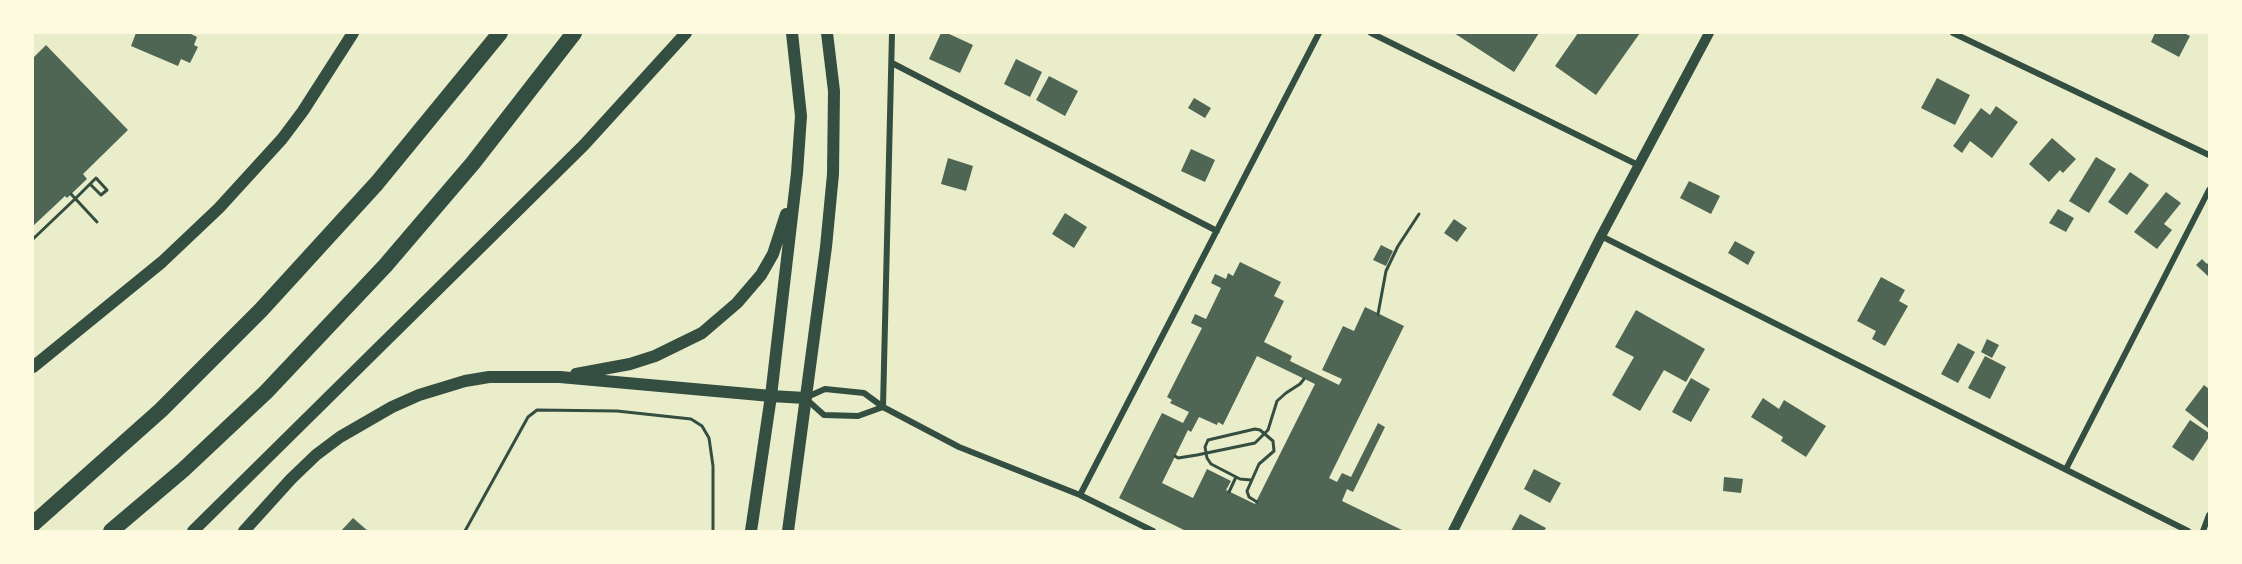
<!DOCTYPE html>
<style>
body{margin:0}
#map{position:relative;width:2242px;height:564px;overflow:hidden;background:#e9edc9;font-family:Ubuntu,sans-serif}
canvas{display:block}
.frame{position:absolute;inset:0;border:34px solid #fefae0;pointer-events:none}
</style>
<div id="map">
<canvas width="2242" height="564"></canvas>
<div class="frame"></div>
</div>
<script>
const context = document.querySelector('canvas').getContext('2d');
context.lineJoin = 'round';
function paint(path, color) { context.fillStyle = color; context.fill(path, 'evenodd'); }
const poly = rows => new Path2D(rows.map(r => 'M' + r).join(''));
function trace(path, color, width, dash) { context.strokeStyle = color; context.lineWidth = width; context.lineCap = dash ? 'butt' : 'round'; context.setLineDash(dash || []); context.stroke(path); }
paint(poly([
 [136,33,189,33,197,37,194,45,198,47,190,63,181,59,178,66,131,46],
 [941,33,947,33,973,45,960,73,929,59],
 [1454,33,1539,33,1514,72],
 [1578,33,1640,33,1596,95,1555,66],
 [2155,33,2184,33,2190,36,2179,57,2151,42],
 [46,45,128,130,83,174,87,179,67,198,65,196,33,226,33,58],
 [1016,59,1042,72,1030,97,1004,84],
 [1049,76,1078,91,1065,116,1036,100],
 [1937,78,1970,95,1955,125,1921,108],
 [1194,98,1211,108,1205,118,1188,108],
 [1996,106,2018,122,1992,158,1970,141,1962,153,1953,146,1981,108,1990,115],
 [2052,138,2076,159,2063,173,2060,170,2049,182,2029,164],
 [1191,149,1215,160,1205,182,1181,171],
 [2096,157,2116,169,2089,213,2069,201],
 [948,158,973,166,966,191,941,184],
 [2130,172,2149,185,2127,215,2108,202],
 [1689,181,1720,196,1711,214,1680,198],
 [2166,192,2181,203,2164,224,2172,230,2157,249,2134,232],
 [2058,209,2074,218,2066,232,2049,223],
 [1065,213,1087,227,1074,248,1052,234],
 [1454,219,1467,228,1457,242,1444,233],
 [1735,241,1755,252,1748,265,1728,253],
 [1381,245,1393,251,1386,266,1373,260],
 [2202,259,2207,264,2209,262,2209,277,2196,265],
 [1240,262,1281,282,1274,296,1284,301,1264,342,1292,356,1290,361,1339,385,1342,379,1322,370,1343,326,1354,331,1365,307,1404,326,1329,478,1337,482,1342,473,1351,477,1378,423,1385,427,1353,492,1347,489,1342,501,1404,531,1186,531,1119,498,1162,413,1183,423,1189,412,1170,403,1172,400,1167,397,1202,328,1191,323,1195,314,1206,319,1221,288,1211,283,1215,274,1226,279,1228,273,1233,276],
 [1257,356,1315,384,1255,504,1226,490,1231,481,1207,469,1193,498,1162,483,1188,430,1191,432,1199,417,1217,425,1218,422,1223,425],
 [1881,277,1905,290,1899,301,1908,306,1885,346,1872,339,1876,331,1857,321],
 [1636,310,1705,349,1686,382,1664,370,1640,411,1612,395,1634,357,1615,347],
 [1987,339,1999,345,1992,358,1981,352],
 [1958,343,1975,352,1958,383,1941,374],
 [1985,356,2006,367,1990,399,1968,388],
 [1691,378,1710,389,1691,422,1672,412],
 [2204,385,2209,389,2208,428,2185,410],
 [1763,398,1779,409,1784,400,1826,426,1806,457,1781,441,1783,437,1751,417],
 [2190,420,2209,433,2209,437,2193,461,2172,447],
 [1534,469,1561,483,1550,503,1524,489],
 [1724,477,1743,479,1741,493,1723,491],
 [1520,514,1546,528,1544,531,1511,531],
 [353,518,368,531,341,531]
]), '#4f6655');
trace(poly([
 [71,194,97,222],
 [33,239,75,199,96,178,107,190,101,195,90,184],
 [1378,314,1386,271,1398,246,1419,214],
 [1175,456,1178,458,1197,455,1255,443,1268,430,1277,401,1286,393,1300,384,1304,379],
 [1251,480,1240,479,1211,464,1207,458,1205,447,1208,440,1255,429,1260,430,1273,441,1274,451,1259,464,1247,491,1249,497,1257,502],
 [1229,492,1236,477],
 [465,531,528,417,537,410,617,411,691,419,702,426,709,438,713,466,713,531]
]), '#344e41', 3);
trace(poly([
 [1371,33,1638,165],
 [1953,33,2209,155],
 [892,63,1217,231],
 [1601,236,2188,531],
 [883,407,858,416,824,415,805,398,825,389,864,393,883,407,959,447,1080,495,1153,531],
 [883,407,892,33],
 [2066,469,2209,190],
 [1080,495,1319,33],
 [2203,531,2209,515]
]), '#344e41', 6);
trace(poly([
 [1453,531,1601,236,1709,33]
]), '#344e41', 10);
trace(poly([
 [33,367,162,262,219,208,282,139,303,111,353,33],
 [576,374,630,364,655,356,702,333,737,303,761,275,773,254,786,214],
 [193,531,584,145,686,33],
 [244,531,291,479,316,455,340,437,392,407,419,395,465,381,489,377,560,377,771,396,805,398],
 [751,531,771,396,797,173,801,116,792,33],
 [788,531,826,247,833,174,834,91,827,33]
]), '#344e41', 12);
trace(poly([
 [33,524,161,410,261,310,377,183,500,33],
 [111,531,183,470,266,392,385,266,473,163,574,33]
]), '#344e41', 16);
</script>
